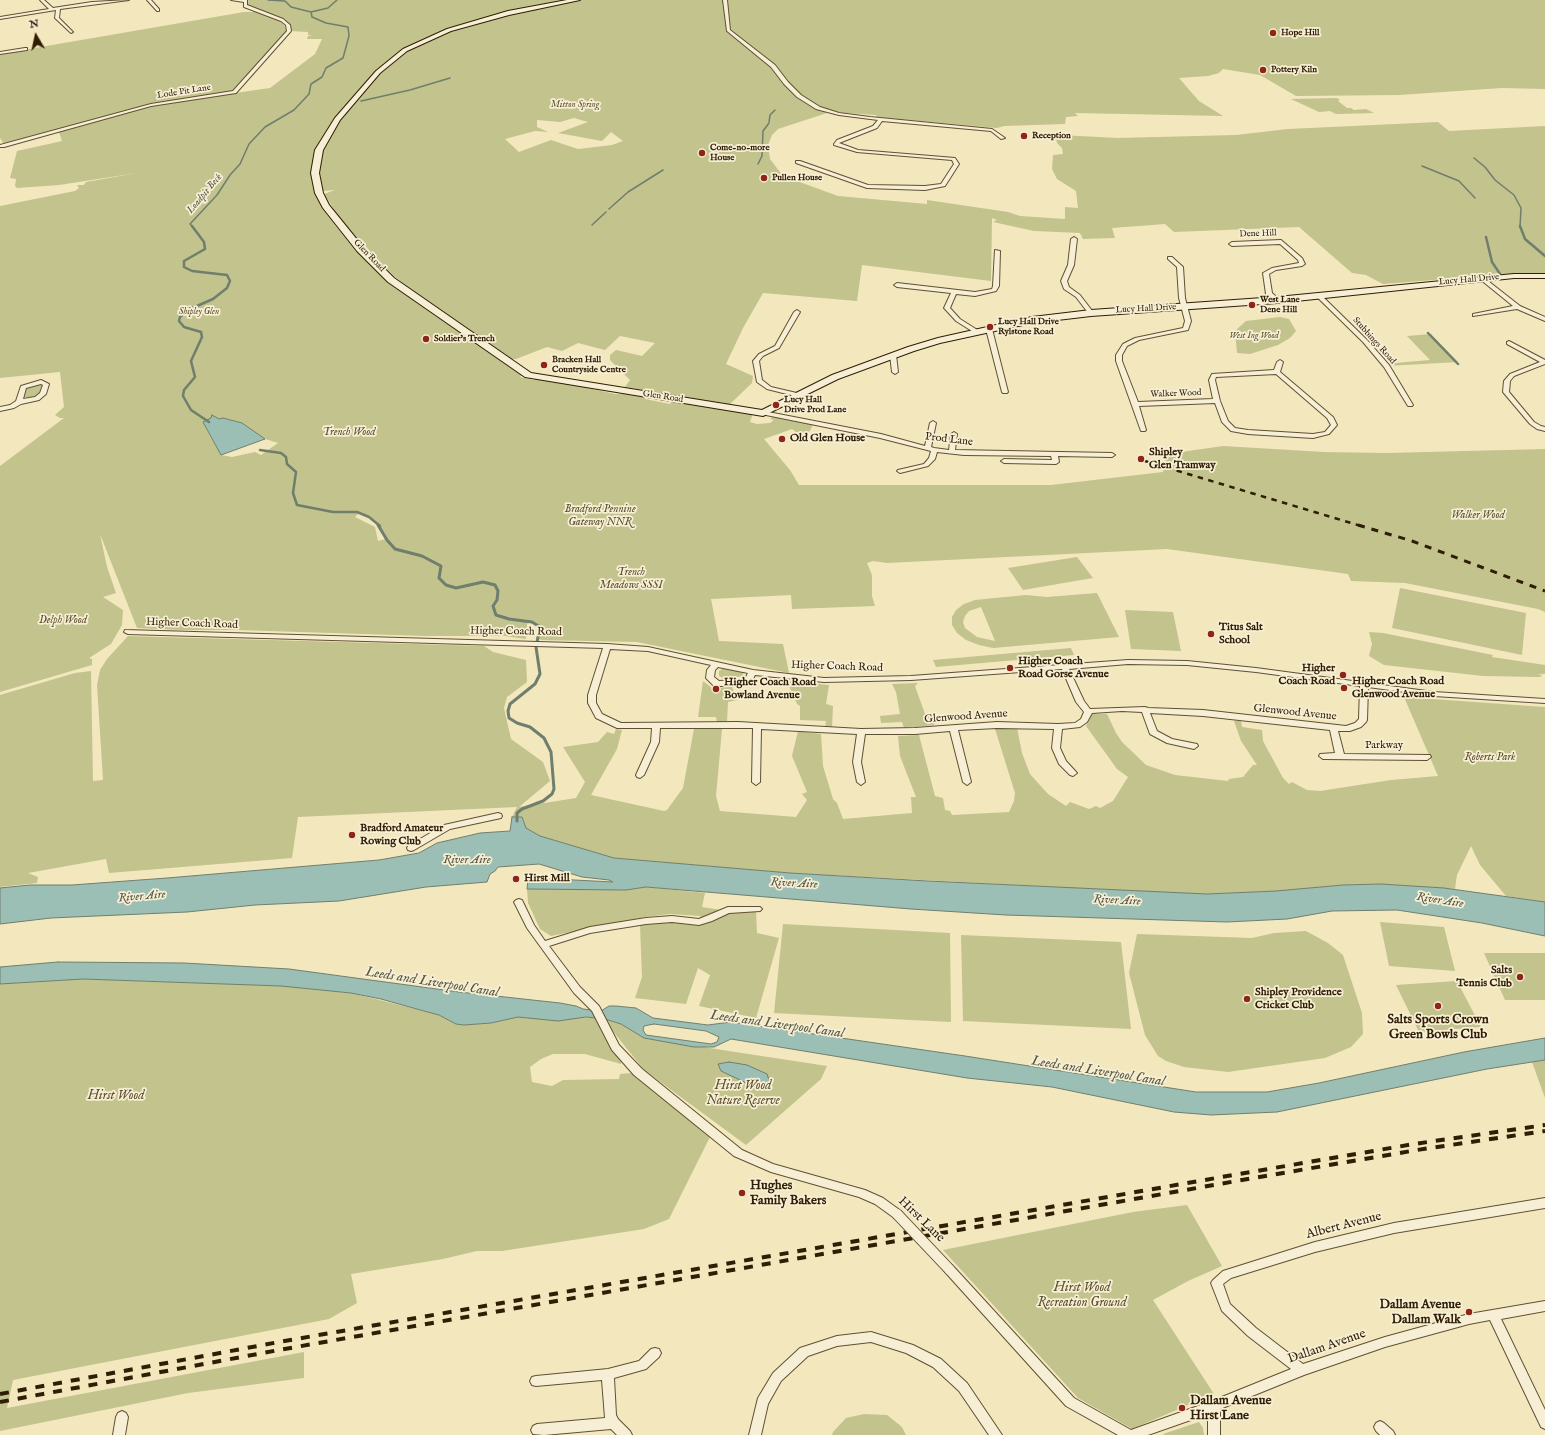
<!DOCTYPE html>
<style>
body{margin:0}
#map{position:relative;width:1545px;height:1435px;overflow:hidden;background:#f3e7be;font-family:"IM FELL English",serif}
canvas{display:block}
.north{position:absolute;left:16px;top:16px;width:40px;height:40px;-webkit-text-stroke:3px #f7efd5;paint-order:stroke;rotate:351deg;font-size:11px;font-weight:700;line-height:16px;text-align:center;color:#2f1d04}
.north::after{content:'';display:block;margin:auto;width:14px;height:18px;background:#2f1d04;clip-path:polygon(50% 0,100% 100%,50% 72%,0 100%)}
</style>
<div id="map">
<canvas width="1545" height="1435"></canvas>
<div class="north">N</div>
</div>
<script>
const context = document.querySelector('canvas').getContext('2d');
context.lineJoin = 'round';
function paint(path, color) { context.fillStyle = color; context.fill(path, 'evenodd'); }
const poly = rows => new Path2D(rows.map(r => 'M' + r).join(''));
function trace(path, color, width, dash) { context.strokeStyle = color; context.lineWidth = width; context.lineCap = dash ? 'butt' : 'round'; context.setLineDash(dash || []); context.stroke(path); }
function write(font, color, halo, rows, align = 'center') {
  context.font = font + ' "IM FELL English",serif'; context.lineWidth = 3.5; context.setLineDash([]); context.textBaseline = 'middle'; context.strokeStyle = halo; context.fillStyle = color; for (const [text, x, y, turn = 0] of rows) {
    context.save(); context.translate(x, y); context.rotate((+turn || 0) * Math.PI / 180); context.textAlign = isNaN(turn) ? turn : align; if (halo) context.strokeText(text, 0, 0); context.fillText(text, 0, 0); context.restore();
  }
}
paint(poly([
 [246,0,1545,0,1545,89,1502,88,1399,95,1296,96,1260,75,1223,69,1219,73,1208,76,1179,78,1199,101,1223,116,1075,113,1078,116,1066,117,1065,124,1004,126,997,128,877,117,876,115,844,113,826,109,824,110,830,112,778,129,772,135,768,145,770,159,783,176,838,196,927,204,927,200,1008,212,1020,216,1065,219,1065,207,1078,208,1076,191,1057,179,1052,169,1053,155,1063,154,1062,148,1057,143,1056,138,1060,135,1118,138,1236,135,1288,129,1438,122,1449,131,1545,126,1545,273,1496,275,1383,284,1366,275,1352,273,1299,227,1174,232,1165,224,1112,228,1115,238,1083,239,1080,233,1034,231,993,222,997,220,992,218,991,281,862,265,857,301,763,293,743,328,726,364,753,376,752,383,729,405,625,387,630,380,610,360,610,355,616,350,642,356,655,343,620,336,605,350,578,343,562,351,547,347,516,359,509,359,447,318,394,276,343,223,324,194,335,190,322,191,319,184,318,171,323,147,331,132,362,92,388,65,384,65,374,74,335,119,316,151,313,173,315,188,330,214,376,267,390,281,445,322,523,374,520,377,533,380,537,378,553,380,615,394,638,394,644,396,645,399,670,404,672,401,678,401,753,413,750,422,757,424,770,423,774,420,770,419,773,417,813,424,810,431,801,436,792,429,764,439,790,470,799,485,1051,485,1163,472,1167,454,1223,446,1324,452,1387,453,1545,449,1545,612,1538,609,1405,583,1351,581,1348,574,1167,549,887,563,873,561,867,563,872,575,872,596,875,606,792,609,791,595,711,599,719,641,783,644,789,673,637,642,542,640,538,639,540,628,530,621,527,624,526,639,505,636,426,636,237,630,180,630,137,628,100,534,107,567,116,593,103,597,123,610,122,625,111,644,89,658,92,659,92,665,0,692,0,466,64,418,60,418,55,415,64,407,60,372,0,378,0,206,75,191,79,188,77,185,84,185,86,182,137,173,59,185,17,188,15,186,16,179,10,178,17,151,62,141,59,132,136,109,172,102,270,88,315,54,322,39,307,39,308,36,313,35,308,35,308,32,291,31,281,18,248,6,245,4,249,1],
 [574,118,588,122,558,133,602,141,611,132,623,141,612,145,578,149,551,140,519,152,505,139,535,131,548,132,537,127,537,120,560,122],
 [224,418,242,423,265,439,278,443,261,455,255,452,232,457,221,455,205,426],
 [359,513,369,517,380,526,386,539,378,541,375,527,355,517],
 [244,12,257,12,278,20,284,25,287,31,232,92,162,102,134,108,4,144,0,138,0,54],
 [1337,98,1340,100,1338,101,1347,108,1351,108,1354,110,1366,109,1374,113,1336,114,1330,111,1319,112,1291,99],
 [1280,317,1289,319,1296,331,1290,338,1278,345,1250,354,1237,353,1235,331,1246,321],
 [1431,334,1458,362,1387,366,1384,364,1430,360,1407,336],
 [41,384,43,388,42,392,36,397,24,397,26,388],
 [1077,557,1093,578,1023,590,1008,568],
 [1400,588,1526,613,1522,655,1392,628],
 [1097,593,1119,637,993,648,979,645,966,640,957,633,952,625,952,617,956,610,964,604,975,600,1026,595,1047,597],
 [981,607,995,641,977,637,965,628,963,622,965,616,969,611],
 [1125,610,1173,612,1181,651,1131,649],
 [1369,632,1383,633,1493,655,1492,657,1545,665,1545,674,1537,674,1542,675,1540,677,1483,676,1384,665,1369,656,1372,644],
 [128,636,484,646,493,652,526,660,527,682,507,697,504,708,511,739,543,762,550,781,519,807,576,798,585,782,563,747,598,742,607,732,614,734,616,729,622,730,617,749,591,795,664,811,667,810,683,788,694,729,722,729,716,796,720,811,796,817,807,800,802,794,807,792,792,756,798,731,821,734,823,766,833,799,837,803,843,819,912,813,911,797,916,797,900,756,898,736,919,735,935,796,943,798,945,810,950,811,952,815,1009,812,1014,801,1015,793,995,729,1017,728,1022,753,1030,774,1048,794,1066,806,1070,802,1089,809,1096,806,1100,808,1113,801,1128,777,1117,769,1086,726,1092,714,1107,714,1116,733,1122,742,1146,765,1175,775,1228,781,1229,779,1243,777,1253,765,1257,765,1241,741,1234,721,1241,721,1242,727,1262,730,1263,741,1283,778,1289,784,1292,782,1307,790,1320,791,1391,780,1438,776,1404,697,1545,707,1545,902,1506,896,1480,865,1471,846,1457,875,1455,889,1381,884,1343,885,1276,891,1207,894,1167,893,790,873,614,858,540,836,526,828,522,817,512,817,517,807,298,817,292,858,109,873,106,859,28,873,38,877,37,883,0,887,0,695,75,673,91,671,93,781,103,780,97,685,100,670,107,659],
 [1071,648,1074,655,936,667,933,660],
 [724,668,743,671,743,676,725,679,719,676,719,671],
 [703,681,712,688,732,687,737,700,728,702,727,722,717,722,716,717,698,717],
 [787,681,829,685,826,704,833,706,832,727,825,727,826,721,800,720,800,706,797,704],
 [918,683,915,686,925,714,931,714,934,725,904,728,902,722,881,723,880,716,900,714,896,692,892,684],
 [646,887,705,893,702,907,735,912,756,911,757,933,779,938,756,1018,699,1006,710,975,698,968,686,1004,635,998,642,977,640,925,672,922,702,924,700,916,670,914,645,917,551,936,540,929,528,903,527,889,626,890],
 [1380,922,1444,927,1455,971,1389,966],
 [783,924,950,933,951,1022,774,1013],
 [1306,931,1328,943,1343,955,1362,1013,1363,1034,1351,1047,1325,1058,1228,1072,1184,1067,1166,1061,1158,1056,1145,1035,1129,973,1137,934,1252,938,1274,933],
 [961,935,1121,942,1131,1029,963,1021],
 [1484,953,1545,953,1545,1000,1505,1000],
 [83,979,281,986,351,993,424,1011,439,1015,456,1024,464,1025,491,1023,518,1017,595,1018,622,1062,621,1064,585,1054,553,1054,541,1059,530,1067,532,1082,552,1086,563,1080,619,1079,620,1074,632,1073,710,1137,669,1219,644,1229,502,1251,477,1251,443,1259,351,1274,357,1303,329,1319,13,1380,7,1408,304,1352,304,1378,188,1393,0,1431,0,984],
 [1457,981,1481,1027,1419,1032,1396,985],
 [605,1019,621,1024,644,1038,827,1066,821,1079,746,1145,644,1070,607,1024],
 [1545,1060,1545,1098,1532,1062],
 [1187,1205,1222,1266,1188,1281,1153,1300,1214,1394,1132,1429,1078,1398,943,1250,1133,1212],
 [864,1414,887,1415,902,1427,906,1435,832,1435,833,1432,846,1418],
 [1199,1422,1203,1428,1204,1435,1164,1435,1163,1434]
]), '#c2c38d');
const water = poly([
 [212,415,219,419,223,418,242,423,265,439,221,455,203,422,211,418,212,415],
 [512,817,522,817,526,828,540,836,614,858,790,873,927,881,1207,894,1276,891,1343,885,1381,884,1444,888,1545,902,1545,936,1482,923,1397,910,1332,911,1287,919,1227,922,1006,915,911,909,646,887,626,890,527,889,528,880,555,879,613,882,609,880,582,877,539,864,498,867,495,871,490,874,487,882,426,887,339,901,255,905,187,912,51,918,0,924,0,888,30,885,72,885,167,878,379,860,419,853,437,843,480,833,510,831,512,817],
 [58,962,184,963,289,969,459,992,560,1003,576,1006,583,1009,601,1011,609,1006,616,1006,636,1008,653,1018,708,1025,731,1022,965,1056,1196,1092,1267,1092,1319,1083,1464,1052,1545,1038,1545,1060,1487,1069,1277,1112,1211,1115,1174,1112,1052,1087,967,1078,731,1039,714,1047,694,1047,644,1038,621,1024,605,1019,586,1017,558,1021,518,1017,491,1023,464,1025,456,1024,439,1015,424,1011,381,999,351,993,281,986,83,979,0,984,0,967,58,962],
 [654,1024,706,1031,719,1037,717,1042,711,1044,646,1035,643,1030,644,1026,654,1024],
 [729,1062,747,1065,767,1074,770,1083,757,1088,721,1071,718,1064,729,1062]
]);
paint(water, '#9bbfb4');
trace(water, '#707e6e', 1);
trace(poly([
 [311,12,328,8,337,0],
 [361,101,410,90,450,78],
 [769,122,770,115,775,110],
 [1474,158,1485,167,1495,180,1514,195,1521,208,1520,227],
 [758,164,762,156,763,131,769,123],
 [1422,166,1459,181,1475,198],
 [609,209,628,192,663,170],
 [592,225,606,212],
 [193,227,190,224,217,195,230,175,240,164,249,144,265,127,294,110,309,94,311,84,322,77,326,68,343,58,349,36,348,27,326,23,312,17,311,12,291,7,285,1,268,0]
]), '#707e6e', 1.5);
trace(poly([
 [192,226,204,242,205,249,184,261,184,267,192,271,227,275,230,281,227,288,213,299,190,309,180,317,179,321,184,327,201,332,202,337,191,361,195,377,184,390,183,396,191,410,209,422],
 [1520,226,1525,239,1545,256],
 [1486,237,1492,262,1500,274],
 [1428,333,1458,364],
 [260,450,281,453,286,457,287,464,296,472,293,493,297,505,333,512,357,512,369,517,380,526]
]), '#707e6e', 2.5);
trace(poly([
 [378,525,387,540,395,549,422,556,441,566,439,578,446,585,456,588,483,582,495,585,498,591,497,600,493,606,496,615,509,619,532,622,540,627,536,647,540,674,535,684,510,704,508,711,509,718,517,723,530,727,544,738,551,752,554,789,552,794,543,801,522,809,517,813,517,821]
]), '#707e6e', 3);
const street = poly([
 [40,0,44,0,53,8,92,2,129,0,60,9,59,18,73,32,71,33,55,18,56,10,0,19,0,17,49,9,40,0],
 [147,0,151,0,159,9,159,11,157,11,147,0],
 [231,0,247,0,247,5,283,19,290,25,291,31,236,93,151,106,4,147,0,147,0,145,151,104,233,91,287,31,286,25,281,21,244,7,244,2,231,0],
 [723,0,727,0,730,30,775,65,788,82,801,95,820,107,839,113,870,117,992,129,1005,138,1001,139,991,131,882,121,877,128,839,143,858,150,955,158,959,164,945,186,925,190,867,188,796,163,796,161,800,161,868,185,925,186,941,184,954,164,952,160,857,152,834,145,834,144,837,140,873,126,878,120,839,115,816,109,797,97,784,84,771,67,727,31,723,0],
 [25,48,27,48,27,50,0,54,0,52,25,48],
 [1074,237,1077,239,1074,265,1067,281,1069,287,1080,295,1093,312,1093,314,1091,315,1089,314,1076,297,1064,289,1061,281,1068,265,1071,239,1074,237],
 [1281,240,1302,258,1305,264,1302,266,1276,270,1269,274,1272,293,1280,300,1277,302,1266,294,1263,273,1272,268,1299,263,1298,260,1280,244,1232,246,1229,244,1232,242,1281,240],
 [995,250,1000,251,999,286,996,291,975,296,956,294,950,308,960,319,979,331,979,333,975,333,956,321,945,309,944,308,951,293,897,287,894,285,897,283,975,292,992,289,993,286,995,250],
 [1168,257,1172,257,1183,267,1185,298,1191,321,1188,330,1139,340,1127,346,1122,355,1122,361,1138,402,1213,399,1209,380,1212,374,1274,370,1277,362,1280,360,1283,362,1280,372,1333,417,1337,425,1329,434,1313,438,1248,434,1231,431,1222,422,1215,403,1139,406,1146,430,1145,431,1141,431,1116,361,1116,355,1123,344,1135,338,1183,328,1185,321,1179,298,1177,267,1168,259,1168,257],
 [1276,374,1327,418,1331,425,1325,432,1313,434,1248,430,1235,428,1228,421,1220,401,1215,380,1216,377,1276,374],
 [1483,277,1520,306,1545,317,1545,321,1517,309,1473,316,1473,314,1513,306,1481,280,1480,279,1483,277],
 [1316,294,1320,294,1367,340,1389,365,1413,405,1412,406,1408,406,1384,367,1363,342,1316,296,1316,294],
 [797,310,800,312,779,348,763,356,759,361,762,380,771,387,801,394,802,395,799,397,767,389,757,382,753,361,759,354,775,346,794,312,797,310],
 [989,327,992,329,1008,392,1007,393,1003,393,1002,392,986,329,989,327],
 [1509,341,1545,360,1545,364,1514,376,1510,381,1509,392,1534,422,1541,426,1545,427,1545,431,1537,429,1530,424,1503,392,1504,381,1510,374,1540,362,1507,344,1507,342,1509,341],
 [893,353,896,355,898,372,895,374,892,372,890,355,893,353],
 [41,380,49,384,46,394,39,400,21,404,14,408,0,411,0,407,10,405,16,401,21,386,41,380],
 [41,384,43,385,40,393,35,397,23,399,26,388,41,384],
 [763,411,881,434,925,446,930,423,933,421,936,423,931,447,934,448,949,450,951,434,954,432,957,434,955,450,1112,453,1115,455,1112,457,1058,456,1059,462,1056,464,1004,463,1001,461,1004,459,1052,460,1051,456,964,455,937,452,935,459,928,466,900,473,897,471,898,470,924,464,929,458,931,451,880,438,761,414,761,412,763,411],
 [125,630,607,644,648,647,753,670,824,678,911,676,1128,660,1187,661,1256,668,1434,692,1545,699,1545,703,1434,696,1368,687,1367,720,1366,722,1361,727,1350,731,1338,731,1344,754,1430,755,1431,757,1427,760,1323,759,1319,756,1320,754,1335,753,1330,730,1203,716,1150,713,1157,731,1172,739,1197,744,1198,746,1194,749,1167,743,1150,734,1142,712,1122,711,1092,713,1087,722,1080,727,1062,729,1060,748,1066,761,1077,773,1073,776,1070,775,1059,764,1052,748,1054,729,997,728,958,730,971,782,967,785,963,782,950,731,915,734,865,734,861,762,865,782,861,785,857,782,853,762,857,734,761,729,760,782,756,785,752,782,753,728,660,728,659,742,644,775,640,778,637,777,636,775,651,742,652,728,617,728,596,718,588,703,588,695,603,648,128,634,124,632,125,630],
 [610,649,648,651,711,665,707,670,706,678,713,685,721,686,746,684,752,681,755,675,824,682,911,680,1062,669,1076,702,1084,712,1081,719,1075,723,1058,724,997,722,915,728,861,729,738,722,621,723,602,714,596,703,596,695,610,649],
 [1128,664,1187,665,1256,672,1360,686,1359,719,1355,723,1346,726,1203,710,1148,708,1145,707,1090,709,1084,701,1069,669,1128,664],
 [718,667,748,673,746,677,741,680,719,681,714,677,715,670,718,667],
 [498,813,501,814,502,816,501,818,450,829,414,850,411,851,408,850,407,848,408,846,444,825,498,813],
 [519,899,522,900,534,925,545,941,590,927,646,918,672,916,699,919,728,907,760,907,762,909,760,911,729,913,712,921,699,925,672,922,646,924,590,933,549,946,580,987,599,1006,619,1045,642,1069,742,1150,773,1164,865,1190,883,1198,901,1211,902,1214,901,1217,897,1219,893,1217,875,1204,859,1197,771,1172,734,1156,634,1075,612,1050,592,1011,574,993,527,928,514,902,516,900,519,899],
 [1545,1198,1545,1208,1394,1233,1315,1252,1231,1278,1223,1284,1230,1304,1256,1328,1303,1364,1385,1337,1469,1314,1545,1301,1545,1311,1501,1319,1545,1410,1545,1429,1541,1427,1490,1320,1469,1324,1385,1347,1304,1375,1220,1409,1220,1435,1208,1435,1208,1414,1148,1435,1118,1435,1066,1406,945,1272,943,1269,945,1266,949,1264,953,1266,1074,1398,1131,1430,1212,1401,1291,1369,1248,1336,1222,1311,1211,1283,1213,1280,1223,1271,1315,1242,1394,1223,1545,1198],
 [871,1332,913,1345,941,1359,967,1383,1002,1435,989,1435,959,1391,933,1367,906,1353,871,1342,837,1346,808,1356,781,1381,768,1404,761,1435,749,1435,758,1398,773,1373,800,1348,837,1336,871,1332],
 [655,1348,659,1349,661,1353,659,1357,646,1369,614,1378,616,1415,618,1419,630,1431,632,1435,617,1435,611,1429,544,1435,533,1434,531,1430,533,1426,537,1424,605,1418,602,1380,536,1386,532,1385,530,1381,532,1377,536,1376,608,1369,639,1361,651,1349,655,1348],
 [122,1411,126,1413,128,1417,125,1435,113,1435,116,1417,118,1413,122,1411],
 [1380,1421,1384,1423,1393,1431,1395,1435,1380,1435,1376,1431,1374,1427,1376,1423,1380,1421]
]);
const secondary = poly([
 [567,0,580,0,509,15,451,31,407,51,380,73,340,120,323,150,319,173,323,193,329,205,363,247,394,278,531,373,762,410,832,375,908,347,938,338,1032,317,1091,310,1277,297,1514,274,1545,274,1545,278,1514,278,1277,303,1091,316,1032,323,940,343,914,351,838,379,763,416,525,377,388,282,357,251,323,208,315,193,311,173,315,150,335,118,376,71,403,49,447,29,508,11,567,0]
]);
trace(street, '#605032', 2);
trace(secondary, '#2f1d04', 2);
paint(street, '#f7efd5');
paint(secondary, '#f7efd5');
trace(poly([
 [1145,461,1361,526]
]), '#2f1d04', 2.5, [5.5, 5.5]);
trace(poly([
 [1358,525,1412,541,1545,591]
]), '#2f1d04', 3, [7, 7]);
trace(poly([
 [0,1394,279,1342,1239,1174,1414,1144,1545,1125],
 [0,1402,279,1350,1242,1180,1417,1150,1545,1131]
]), '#2f1d04', 4, [9, 9]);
const streetBridge = poly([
 [897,1214,949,1269]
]);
trace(streetBridge, '#605032', 12, []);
trace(streetBridge, '#f7efd5', 10);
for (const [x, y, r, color] of [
 [1273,33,4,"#8f2418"],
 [1263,70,4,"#8f2418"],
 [1024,136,4,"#8f2418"],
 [702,153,4,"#8f2418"],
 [764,178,4,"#8f2418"],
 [1252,305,4,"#8f2418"],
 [990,327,4,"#8f2418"],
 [426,339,4,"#8f2418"],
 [544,365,4,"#8f2418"],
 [776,405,4,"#8f2418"],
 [782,439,4,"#8f2418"],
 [1141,459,4,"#8f2418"],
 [1211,634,4,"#8f2418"],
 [1010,668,4,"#8f2418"],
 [1343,675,4,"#8f2418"],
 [1344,688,4,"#8f2418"],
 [716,689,4,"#8f2418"],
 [352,835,4,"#8f2418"],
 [516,879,4,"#8f2418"],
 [1520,977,4,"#8f2418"],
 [1247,999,4,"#8f2418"],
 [1438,1006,4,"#8f2418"],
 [742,1193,4,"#8f2418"],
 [1469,1312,4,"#8f2418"],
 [1182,1408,4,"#8f2418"]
]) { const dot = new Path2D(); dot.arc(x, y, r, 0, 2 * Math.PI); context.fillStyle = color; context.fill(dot); trace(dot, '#f7efd5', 1.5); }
write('bold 9px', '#2f1d04', '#f7efd5', [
 ["Hope Hill",1281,33],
 ["Pottery Kiln",1271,70],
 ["Reception",1032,136],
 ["Come-no-more",710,148],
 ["House",710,158],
 ["Pullen House",772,178],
 ["West Lane",1260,300],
 ["Dene Hill",1260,310],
 ["Lucy Hall Drive",998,322],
 ["Rylstone Road",998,332],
 ["Soldier's Trench",434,339],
 ["Bracken Hall",552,360],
 ["Countryside Centre",552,370],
 ["Lucy Hall",784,400],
 ["Drive Prod Lane",784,410]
], 'left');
write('9px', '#2f1d04', '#f7efd5', [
 ["Lode Pit Lane",184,92,-9],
 ["Dene Hill",1258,234,-2],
 ["Glen Road",369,256,46],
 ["Lucy Hall Drive",1469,280,-5],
 ["Lucy Hall Drive",1146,309,-3],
 ["Stubbings Road",1374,341,48],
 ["Walker Wood",1176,394,-2],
 ["Glen Road",663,397,9]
]);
write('italic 9px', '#5b4f2d', '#f7efd5', [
 ["Mitton Spring",575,105],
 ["Shipley Glen",199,312],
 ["West Ing Wood",1254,336]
]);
write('italic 10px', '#555642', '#f7efd5', [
 ["Loadpit Beck",205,194,-50]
]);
write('italic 11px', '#5b4f2d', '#f7efd5', [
 ["Trench Wood",349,433],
 ["Bradford Pennine",600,510],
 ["Gateway NNR",600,523],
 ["Walker Wood",1478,516],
 ["Trench",631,573],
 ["Meadows SSSI",631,586],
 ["Delph Wood",63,621],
 ["Roberts Park",1490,758]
]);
write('bold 11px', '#2f1d04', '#f7efd5', [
 ["Old Glen House",790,439],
 ["Shipley",1149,453],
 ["Glen Tramway",1149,466],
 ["Titus Salt",1219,628],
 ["School",1219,641],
 ["Higher Coach",1018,662],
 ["Road Gorse Avenue",1018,675],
 ["Higher",1335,669,"right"],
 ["Coach Road",1335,682,"right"],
 ["Higher Coach Road",1352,682],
 ["Glenwood Avenue",1352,695],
 ["Higher Coach Road",724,683],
 ["Bowland Avenue",724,696],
 ["Bradford Amateur",360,829],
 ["Rowing Club",360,842],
 ["Hirst Mill",524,879],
 ["Salts",1512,971,"right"],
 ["Tennis Club",1512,984,"right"],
 ["Shipley Providence",1255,993],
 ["Cricket Club",1255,1006]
], 'left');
write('11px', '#2f1d04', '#f7efd5', [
 ["Prod Lane",949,440,7],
 ["Higher Coach Road",192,624,2],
 ["Higher Coach Road",516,632,1],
 ["Higher Coach Road",837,667,2],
 ["Glenwood Avenue",1295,713,6],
 ["Glenwood Avenue",966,717,-4],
 ["Parkway",1384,746]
]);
write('italic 12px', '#555642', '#f7efd5', [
 ["River Aire",467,861],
 ["River Aire",794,884,3],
 ["River Aire",142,897,-5],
 ["River Aire",1117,901,3],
 ["River Aire",1440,901,9]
]);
write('bold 13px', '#2f1d04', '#f7efd5', [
 ["Salts Sports Crown",1438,1020,"center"],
 ["Green Bowls Club",1438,1035,"center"],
 ["Hughes",750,1186],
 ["Family Bakers",750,1201],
 ["Dallam Avenue",1461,1305,"right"],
 ["Dallam Walk",1461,1320,"right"],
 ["Dallam Avenue",1190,1401],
 ["Hirst Lane",1190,1416]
], 'left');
write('italic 13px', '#5b4f2d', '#f7efd5', [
 ["Hirst Wood",743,1086],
 ["Nature Reserve",743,1101],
 ["Hirst Wood",116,1096],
 ["Hirst Wood",1082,1288],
 ["Recreation Ground",1082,1303]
]);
write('13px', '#2f1d04', '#f7efd5', [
 ["Hirst Lane",921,1220,44],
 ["Albert Avenue",1344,1226,-14],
 ["Dallam Avenue",1327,1347,-19]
]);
write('italic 14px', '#555642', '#f7efd5', [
 ["Leeds and Liverpool Canal",432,983,9],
 ["Leeds and Liverpool Canal",777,1025,8],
 ["Leeds and Liverpool Canal",1098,1072,9]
]);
</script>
